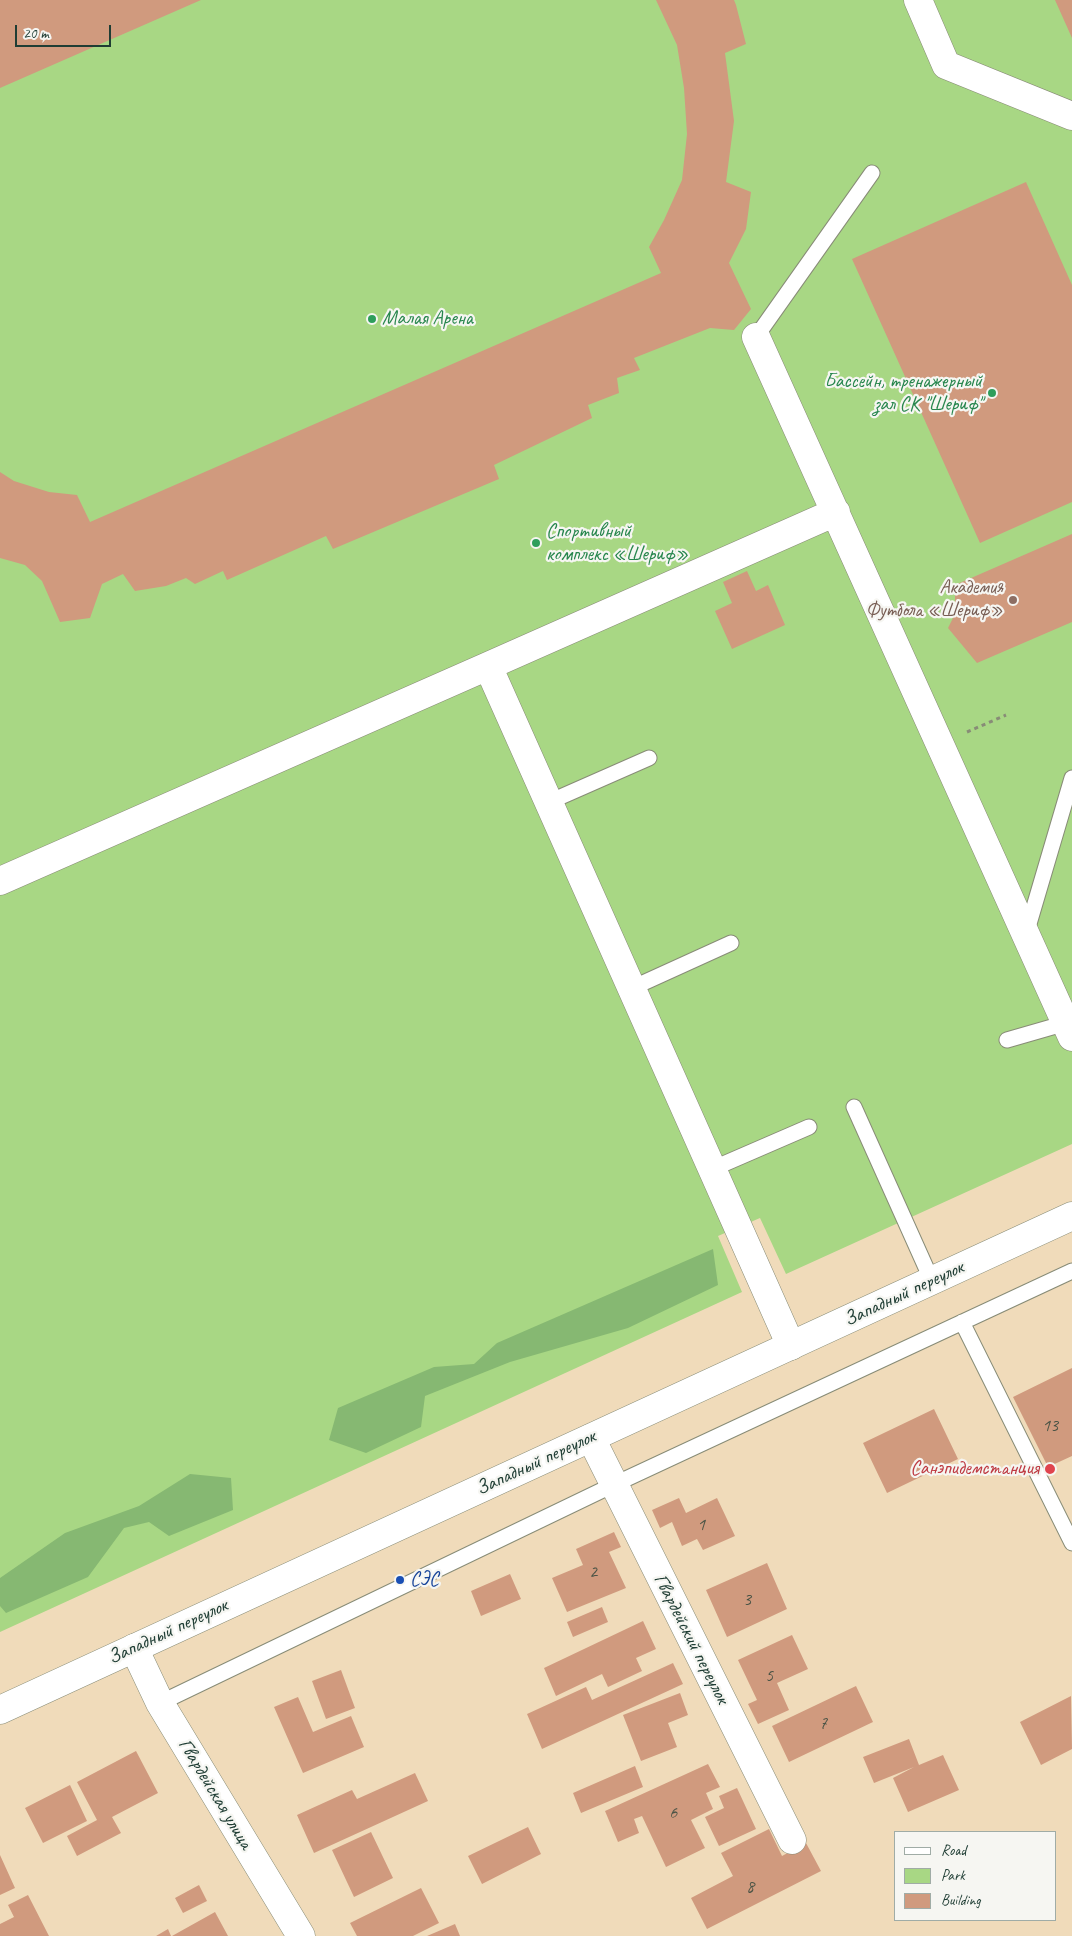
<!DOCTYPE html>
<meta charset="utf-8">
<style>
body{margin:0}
#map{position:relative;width:1072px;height:1936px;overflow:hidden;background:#f0dbba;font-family:Caveat,sans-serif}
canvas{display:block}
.legend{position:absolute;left:894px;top:1831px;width:162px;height:90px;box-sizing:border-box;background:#f6f6f2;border:1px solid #a0aca6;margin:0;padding:6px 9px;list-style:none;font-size:15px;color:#1f3d34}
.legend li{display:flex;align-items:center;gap:10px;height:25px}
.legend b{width:25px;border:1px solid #a0aca6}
.scale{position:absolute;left:15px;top:25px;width:96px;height:22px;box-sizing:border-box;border:2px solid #1f3d34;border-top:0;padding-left:6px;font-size:15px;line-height:18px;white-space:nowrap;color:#1f3d34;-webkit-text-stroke:4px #f6f6f2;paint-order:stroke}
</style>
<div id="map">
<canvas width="1072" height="1936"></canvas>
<ul class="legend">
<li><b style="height:6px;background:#fff"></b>Road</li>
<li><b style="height:14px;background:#a8d784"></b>Park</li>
<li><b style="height:14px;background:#d09a7e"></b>Building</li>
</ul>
<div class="scale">20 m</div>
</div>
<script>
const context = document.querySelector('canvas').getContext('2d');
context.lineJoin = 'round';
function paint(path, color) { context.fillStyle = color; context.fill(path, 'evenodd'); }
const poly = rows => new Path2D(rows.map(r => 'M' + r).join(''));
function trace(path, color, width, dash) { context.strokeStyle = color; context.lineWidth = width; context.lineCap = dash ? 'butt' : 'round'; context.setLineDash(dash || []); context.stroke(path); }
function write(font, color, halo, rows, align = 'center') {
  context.font = font + ' Caveat,sans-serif'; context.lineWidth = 4.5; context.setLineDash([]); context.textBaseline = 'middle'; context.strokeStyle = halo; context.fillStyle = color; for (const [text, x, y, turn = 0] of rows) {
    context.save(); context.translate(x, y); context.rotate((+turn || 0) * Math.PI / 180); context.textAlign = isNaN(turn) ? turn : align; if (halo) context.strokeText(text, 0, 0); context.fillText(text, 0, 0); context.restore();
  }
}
paint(poly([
 [0,0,1072,0,1072,1144,786,1274,760,1218,718,1236,742,1292,0,1632]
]), '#a8d784');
paint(poly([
 [713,1249,718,1285,628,1328,510,1362,425,1396,421,1427,366,1453,329,1440,338,1408,434,1367,474,1364,497,1343],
 [190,1474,231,1478,233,1510,169,1536,149,1522,124,1528,88,1577,6,1613,0,1606,0,1578,65,1533,139,1506]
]), '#86b872');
paint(poly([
 [0,0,201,0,0,88],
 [656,0,734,0,736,5,746,44,725,53,734,121,726,182,751,192,746,229,729,263,751,309,734,330,710,328,634,358,640,370,617,378,619,393,588,405,592,418,494,465,499,479,333,549,326,536,227,580,223,571,195,584,186,578,166,586,135,591,123,574,102,584,90,618,60,622,42,581,25,565,0,558,0,472,14,481,49,492,77,495,90,522,661,273,649,247,664,220,682,180,687,134,684,88,677,45],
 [1055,0,1072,0,1072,38],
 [1026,182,1072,285,1072,502,980,543,852,259],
 [1072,534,1072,622,977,663,948,628,955,614,955,585],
 [747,571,756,591,768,585,785,625,732,649,715,611,732,603,723,582],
 [1072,1368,1072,1456,1048,1467,1013,1397],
 [934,1409,958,1459,887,1493,863,1443],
 [679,1498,686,1513,717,1498,735,1536,703,1550,697,1539,682,1546,672,1522,660,1528,652,1510],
 [614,1532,621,1547,609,1552,626,1588,567,1612,552,1578,583,1565,576,1549],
 [767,1563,787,1609,727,1637,706,1590],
 [510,1574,521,1599,481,1616,471,1591],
 [602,1607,608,1622,573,1637,567,1622],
 [643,1621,656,1649,636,1658,642,1671,608,1687,602,1674,556,1696,544,1668],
 [792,1635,808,1669,777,1683,789,1710,758,1724,748,1704,757,1700,738,1660],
 [673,1663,683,1684,542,1749,527,1714,586,1687,592,1700],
 [341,1670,355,1708,326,1719,312,1681],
 [856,1686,873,1722,789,1762,772,1726],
 [680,1693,688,1715,668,1723,677,1747,641,1761,623,1715],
 [1071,1696,1072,1749,1041,1765,1020,1722],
 [298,1697,313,1732,351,1716,364,1747,303,1773,274,1707],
 [909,1739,919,1765,943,1755,959,1790,908,1812,893,1778,914,1767,874,1783,863,1757],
 [136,1751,158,1793,112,1817,121,1833,77,1856,67,1836,97,1820,77,1782],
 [708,1764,720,1787,706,1793,713,1809,691,1820,705,1848,666,1867,642,1816,634,1819,639,1833,618,1842,605,1811],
 [635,1766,643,1787,581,1813,573,1793],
 [415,1773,428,1801,314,1853,297,1815,352,1790,357,1799],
 [70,1785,87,1821,43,1843,25,1808],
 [737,1788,756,1829,719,1846,705,1817,724,1808,719,1796],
 [528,1827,541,1854,482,1884,468,1856],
 [769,1829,782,1856,806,1843,821,1871,707,1929,691,1898,733,1876,721,1853],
 [371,1832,393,1878,354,1897,332,1850],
 [0,1855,15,1888,0,1895],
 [199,1885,207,1901,183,1913,175,1898],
 [421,1888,439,1923,413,1936,357,1936,350,1923],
 [28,1895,49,1936,0,1936,0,1924,14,1917,8,1905],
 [215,1912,228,1936,172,1936],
 [455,1924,460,1936,427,1936],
 [168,1929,171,1936,156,1936]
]), '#d09a7e');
const service = poly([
 [756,337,872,173],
 [549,802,649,758],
 [1026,934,1072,778],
 [632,988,731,943],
 [1007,1040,1066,1023],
 [854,1107,932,1281],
 [712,1169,809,1127],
 [962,1322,1072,1543],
 [160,1703,613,1485,1072,1271]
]);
const minor = poly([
 [918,0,946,65,1072,116],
 [756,337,1072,1037],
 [0,881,488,666],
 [791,1346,488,666,836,512],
 [591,1438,792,1840],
 [134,1648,160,1703,301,1936]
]);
const primary = poly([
 [0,1710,1072,1216]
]);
trace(service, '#888c77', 17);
trace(minor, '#888c77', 29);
trace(primary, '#888c77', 29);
trace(poly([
 [967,732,1006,715]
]), '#888c77', 3, [4, 4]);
trace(service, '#fff', 15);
trace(minor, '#fff', 28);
trace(primary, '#fff', 28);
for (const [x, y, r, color] of [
 [372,319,5,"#2e9e5b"],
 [992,393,5,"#2e9e5b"],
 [536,543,5,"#2e9e5b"],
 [1013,600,5,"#8d6e63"],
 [1050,1469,6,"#e0444e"],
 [400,1580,5,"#1a4fb4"]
]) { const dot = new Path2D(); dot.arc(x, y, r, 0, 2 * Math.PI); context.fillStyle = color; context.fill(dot); trace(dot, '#f6f6f2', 2); }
write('18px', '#4b5446', null, [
 ["13",1050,1426],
 ["1",701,1525],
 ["2",593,1572],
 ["3",747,1600],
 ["5",769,1676],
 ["7",823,1724],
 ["6",673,1813],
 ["8",750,1887]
]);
write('20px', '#27864d', '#f6f6f2', [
 ["Малая Арена",382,319],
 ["Бассейн, тренажерный",982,382,"right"],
 ["зал СК \"Шериф\"",982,405,"right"],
 ["Спортивный",546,532],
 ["комплекс «Шериф»",546,555]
], 'left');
write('20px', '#785e54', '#f6f6f2', [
 ["Академия",1003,588],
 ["Футбола «Шериф»",1003,611]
], 'right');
write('20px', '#1f3d34', '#f6f6f2', [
 ["Западный переулок",904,1294,-25],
 ["Западный переулок",536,1463,-25],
 ["Западный переулок",168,1632,-25],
 ["Гвардейский переулок",691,1639,63],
 ["Гвардейская улица",215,1794,59]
]);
write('20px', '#be3a42', '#f6f6f2', [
 ["Санэпидемстанция",1039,1469]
], 'right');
write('20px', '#164399', '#f6f6f2', [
 ["СЭС",410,1580]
], 'left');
</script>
